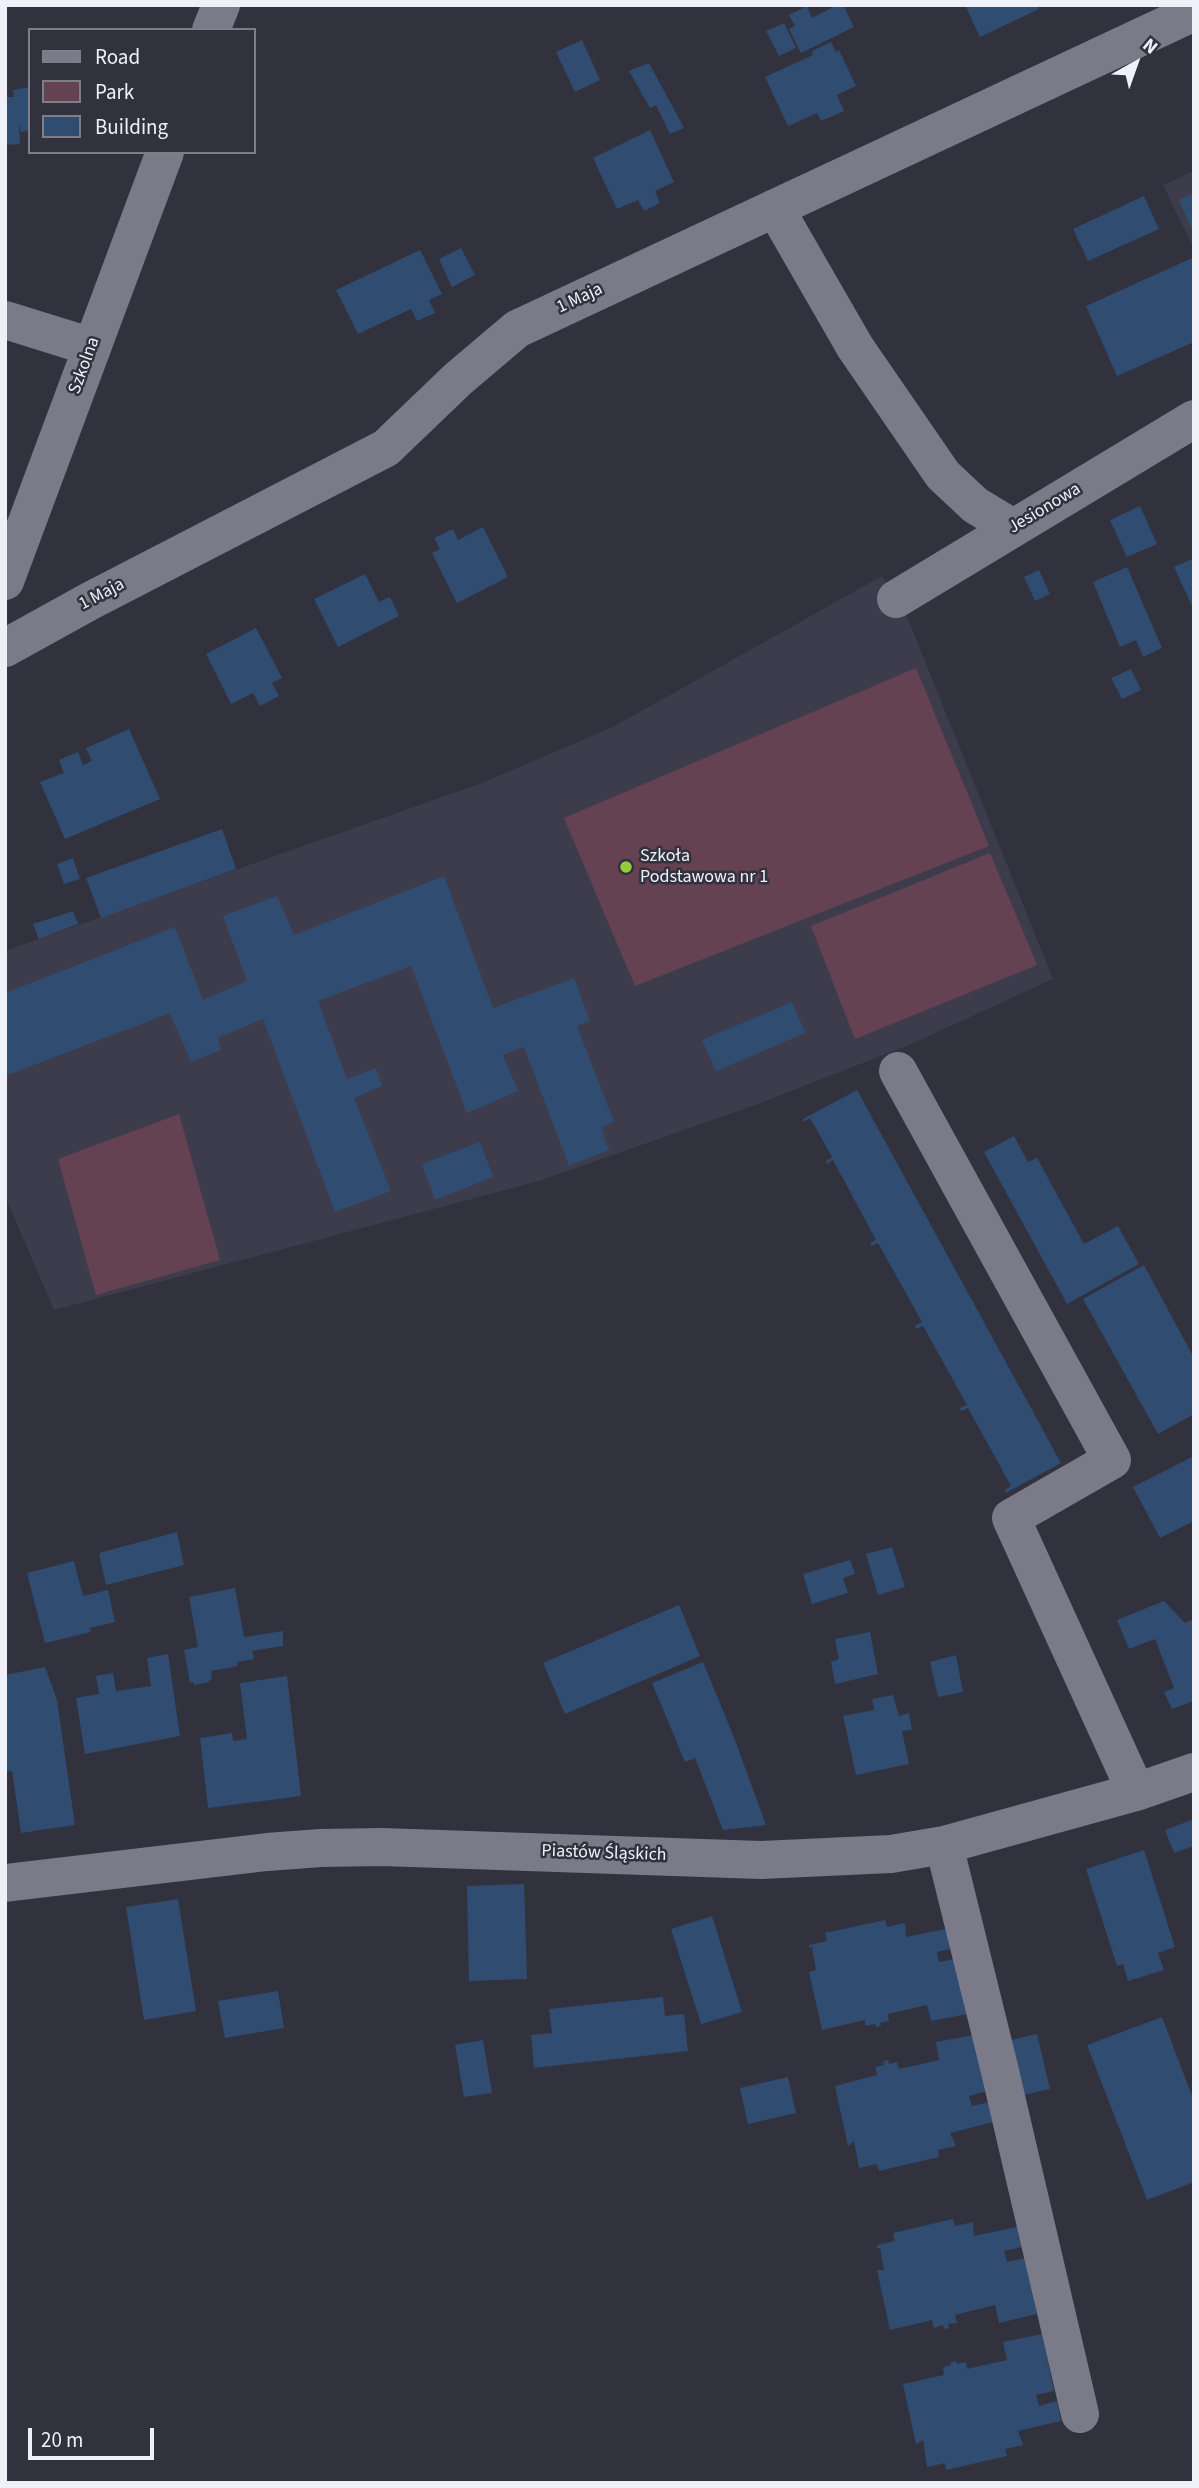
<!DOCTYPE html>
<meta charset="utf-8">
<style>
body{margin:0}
#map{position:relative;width:1199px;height:2488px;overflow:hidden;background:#32313e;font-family:"Source Sans 3",sans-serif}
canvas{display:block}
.frame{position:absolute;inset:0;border:7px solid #f0f0f8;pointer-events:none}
.legend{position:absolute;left:28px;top:28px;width:228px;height:126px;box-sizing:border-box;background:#32313e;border:2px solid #7e7d88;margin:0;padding:9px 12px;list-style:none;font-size:21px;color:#f0f0f8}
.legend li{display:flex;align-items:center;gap:14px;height:35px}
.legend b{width:35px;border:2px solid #7e7d88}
.north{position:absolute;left:1101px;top:28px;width:70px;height:70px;-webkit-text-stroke:5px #32313e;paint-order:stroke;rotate:40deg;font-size:19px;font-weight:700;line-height:28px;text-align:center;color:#f0f0f8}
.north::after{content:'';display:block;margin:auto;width:24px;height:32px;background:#f0f0f8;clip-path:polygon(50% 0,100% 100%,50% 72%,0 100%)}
.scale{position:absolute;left:28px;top:2428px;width:126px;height:32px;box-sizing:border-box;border:4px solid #f0f0f8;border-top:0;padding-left:9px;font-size:21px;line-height:24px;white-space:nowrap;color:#f0f0f8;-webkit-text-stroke:5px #32313e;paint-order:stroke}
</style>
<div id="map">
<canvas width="1199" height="2488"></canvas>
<div class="frame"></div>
<ul class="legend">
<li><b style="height:9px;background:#7b7a89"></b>Road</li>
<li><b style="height:19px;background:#654251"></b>Park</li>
<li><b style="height:19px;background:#304c71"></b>Building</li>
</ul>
<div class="north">N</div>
<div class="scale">20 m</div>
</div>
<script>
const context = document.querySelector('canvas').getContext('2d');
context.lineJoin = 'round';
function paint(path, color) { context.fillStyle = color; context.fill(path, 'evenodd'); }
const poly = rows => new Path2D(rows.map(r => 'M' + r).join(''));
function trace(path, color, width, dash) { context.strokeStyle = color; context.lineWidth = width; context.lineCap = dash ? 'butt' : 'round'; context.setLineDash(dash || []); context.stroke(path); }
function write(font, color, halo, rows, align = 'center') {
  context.font = font + ' "Source Sans 3",sans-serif'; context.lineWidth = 5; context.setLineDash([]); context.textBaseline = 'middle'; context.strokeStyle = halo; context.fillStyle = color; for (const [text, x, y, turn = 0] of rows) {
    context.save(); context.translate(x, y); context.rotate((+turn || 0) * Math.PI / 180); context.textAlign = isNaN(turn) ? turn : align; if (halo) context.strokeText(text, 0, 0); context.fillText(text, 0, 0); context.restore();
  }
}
paint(poly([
 [1194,171,1194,249,1163,185],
 [882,576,906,614,1053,979,909,1045,755,1105,539,1181,54,1310,5,1196,5,951,482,783,613,727]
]), '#3d3c4d');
paint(poly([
 [916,668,989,846,635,986,564,818],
 [990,853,1037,965,855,1039,811,926],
 [179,1114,220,1260,96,1295,58,1159]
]), '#654251');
paint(poly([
 [837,5,843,5,854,27,801,53,789,29,795,26,789,15,807,6,812,18],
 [965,5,1037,5,1039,9,980,37],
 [784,23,796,48,779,56,766,31],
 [582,40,600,80,575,92,556,52],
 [831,42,836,52,839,50,856,86,837,95,844,111,821,121,817,113,788,126,765,77,813,55,812,51],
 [649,63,684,128,670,134,656,105,650,108,629,71],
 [30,87,30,130,21,132,19,123,20,144,5,145,5,97,14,97,13,90],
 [650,130,674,182,655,191,660,203,644,211,638,200,617,209,593,158],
 [1194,193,1194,235,1179,200],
 [1144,196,1159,229,1088,261,1073,229],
 [461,248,475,275,452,287,439,259],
 [420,250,442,294,429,300,435,313,417,321,411,309,358,334,336,290],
 [1192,258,1194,342,1117,376,1086,306],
 [1140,506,1157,544,1127,557,1110,520],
 [483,527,508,577,457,603,432,553,440,549,434,538,453,529,458,540],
 [1194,558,1194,610,1174,567],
 [1127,567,1162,648,1143,657,1136,640,1120,647,1093,582],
 [1039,570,1050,594,1035,601,1024,577],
 [365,574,379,602,390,597,399,616,338,647,314,599],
 [256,628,282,678,272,683,279,696,260,706,253,693,231,704,206,654],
 [1131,669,1141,690,1122,699,1111,678],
 [129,729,160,799,65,839,40,782,64,773,59,760,78,752,83,765,92,761,86,748],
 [222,829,236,869,101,918,86,878],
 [73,858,80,879,64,884,57,864],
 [444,876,493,1008,574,978,590,1021,577,1026,614,1122,601,1127,609,1150,569,1166,524,1047,503,1055,518,1091,467,1113,411,966,318,1001,347,1079,376,1068,382,1086,354,1098,391,1191,335,1212,263,1019,218,1038,221,1050,191,1062,170,1013,5,1076,5,993,175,927,203,1000,247,981,223,916,277,896,294,935],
 [73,911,78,924,39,939,33,924],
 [792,1002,805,1033,716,1071,702,1040],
 [857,1090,1061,1463,1006,1493,1005,1490,1011,1486,968,1408,961,1411,960,1408,967,1405,923,1326,916,1329,915,1326,922,1322,878,1243,872,1246,870,1243,876,1240,833,1160,827,1164,826,1161,832,1157,810,1118,804,1122,803,1119],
 [1014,1136,1028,1162,1037,1158,1084,1244,1118,1226,1139,1264,1067,1304,984,1152],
 [480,1142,493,1177,435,1200,422,1164],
 [1144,1265,1194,1358,1194,1414,1158,1434,1083,1299],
 [1194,1456,1194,1521,1160,1538,1133,1487],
 [177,1532,184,1565,106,1585,99,1553],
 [892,1547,905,1587,878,1595,866,1554],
 [850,1560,855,1574,843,1578,848,1593,812,1604,803,1574],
 [74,1561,83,1596,108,1590,115,1622,90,1628,91,1632,45,1643,27,1573],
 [235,1588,244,1637,283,1631,283,1646,252,1651,254,1659,237,1662,238,1666,211,1671,212,1679,209,1680,209,1682,194,1685,193,1682,190,1683,184,1650,198,1647,189,1597],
 [1164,1601,1185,1623,1194,1619,1194,1701,1172,1709,1164,1692,1174,1688,1155,1639,1129,1649,1117,1620],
 [679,1605,700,1656,565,1714,543,1663],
 [870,1632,878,1674,835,1684,831,1662,839,1659,835,1639],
 [168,1654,180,1736,85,1754,76,1698,99,1694,96,1676,113,1673,116,1691,151,1686,147,1658],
 [956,1655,963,1692,938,1697,930,1662],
 [703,1662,735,1740,766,1825,723,1830,695,1758,685,1762,652,1683],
 [45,1667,57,1700,75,1825,21,1833,12,1771,5,1772,5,1675],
 [287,1676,301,1796,208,1808,200,1738,232,1733,233,1741,247,1739,240,1683],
 [893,1695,899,1716,909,1713,912,1730,902,1731,909,1764,856,1775,843,1716,874,1710,872,1699],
 [1194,1819,1194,1846,1174,1853,1165,1830],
 [1144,1850,1175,1947,1158,1953,1164,1970,1128,1981,1123,1964,1117,1966,1086,1869],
 [524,1884,527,1979,469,1981,467,1886],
 [178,1899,196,2011,144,2020,126,1907],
 [712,1916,742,2012,701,2024,671,1929],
 [885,1920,887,1927,905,1923,906,1937,950,1928,954,1948,937,1952,939,1962,956,1959,968,2014,931,2021,927,2005,888,2014,889,2021,880,2023,881,2026,876,2027,875,2024,865,2026,865,2020,822,2030,809,1972,816,1970,812,1947,809,1948,809,1945,827,1941,825,1933],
 [278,1991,284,2028,225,2038,218,2001],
 [663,1997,665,2016,684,2014,688,2051,534,2068,531,2035,552,2033,549,2009],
 [1162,2017,1194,2101,1194,2182,1147,2200,1087,2045],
 [1037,2034,1050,2089,1023,2095,1011,2040],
 [974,2035,987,2091,969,2096,972,2106,989,2102,993,2122,950,2133,956,2146,938,2150,939,2157,879,2171,877,2164,859,2168,854,2141,848,2146,835,2086,877,2075,875,2067,884,2065,883,2061,888,2060,889,2064,897,2062,899,2069,939,2060,936,2042],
 [483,2040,492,2093,464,2097,455,2045],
 [788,2077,796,2113,748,2124,740,2088],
 [953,2219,955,2226,973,2222,974,2236,1017,2227,1022,2247,1004,2251,1007,2262,1025,2258,1037,2314,999,2323,995,2305,955,2315,957,2323,948,2324,949,2328,944,2329,943,2325,934,2328,932,2320,890,2330,877,2270,884,2270,880,2248,877,2248,877,2245,895,2241,893,2233],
 [1042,2334,1054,2391,1036,2395,1039,2406,1057,2401,1061,2421,1018,2431,1023,2445,1005,2449,1007,2456,946,2470,945,2463,927,2467,923,2440,916,2444,903,2384,944,2375,943,2367,951,2365,951,2362,956,2361,957,2364,966,2362,967,2369,1007,2360,1003,2342]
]), '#304c71');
trace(poly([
 [211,30,221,5],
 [775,208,855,347,943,475,975,505,1013,528],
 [5,320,92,347],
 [5,581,165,152],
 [896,599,1194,419],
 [5,648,90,601,386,448,458,379,517,329,1194,12],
 [898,1071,1112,1460,1011,1518,1136,1792],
 [944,1845,999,2067,1080,2414],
 [5,1883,267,1852,321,1848,382,1847,761,1860,891,1854,944,1845,1136,1792,1194,1772]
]), '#7b7a89', 38);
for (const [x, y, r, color] of [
 [626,867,7,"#95cc3b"]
]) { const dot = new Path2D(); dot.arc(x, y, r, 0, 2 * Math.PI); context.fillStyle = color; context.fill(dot); trace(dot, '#32313e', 2.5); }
write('18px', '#f0f0f8', '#32313e', [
 ["1 Maja",580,299,-25],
 ["Szkolna",85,366,-70],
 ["Jesionowa",1045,509,-31],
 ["1 Maja",102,595,-28],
 ["Piastów Śląskich",604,1854,2]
]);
write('18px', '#f0f0f8', '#32313e', [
 ["Szkoła",640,857],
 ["Podstawowa nr 1",640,878]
], 'left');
</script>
